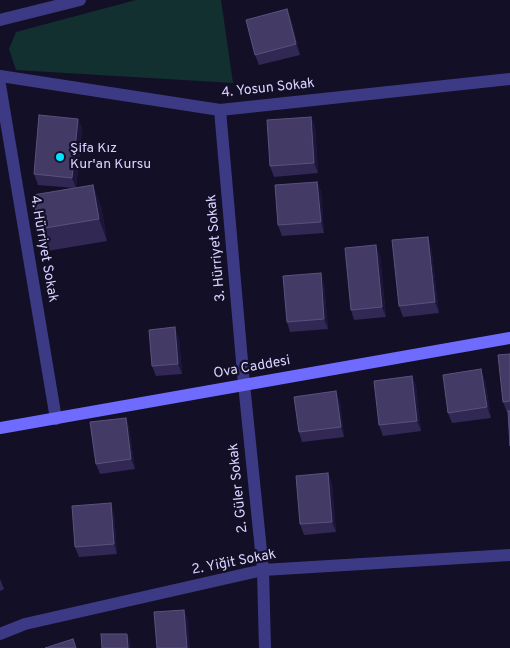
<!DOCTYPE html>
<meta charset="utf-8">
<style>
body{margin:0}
canvas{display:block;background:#130f26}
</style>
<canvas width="510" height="648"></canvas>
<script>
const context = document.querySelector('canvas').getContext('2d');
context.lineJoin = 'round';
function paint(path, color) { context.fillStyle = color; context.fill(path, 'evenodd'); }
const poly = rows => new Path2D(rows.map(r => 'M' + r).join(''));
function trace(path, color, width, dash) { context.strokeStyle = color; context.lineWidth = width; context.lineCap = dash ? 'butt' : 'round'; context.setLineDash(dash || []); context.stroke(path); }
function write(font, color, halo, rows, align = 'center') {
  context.font = font + ' Overpass,sans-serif'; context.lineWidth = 4.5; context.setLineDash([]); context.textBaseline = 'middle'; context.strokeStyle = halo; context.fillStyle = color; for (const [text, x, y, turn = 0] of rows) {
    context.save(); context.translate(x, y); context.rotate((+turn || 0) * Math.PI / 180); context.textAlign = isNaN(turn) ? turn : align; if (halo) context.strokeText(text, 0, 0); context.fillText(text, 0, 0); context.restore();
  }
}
paint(poly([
 [136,0,221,0,233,83,16,70,9,49,16,32]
]), '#12302f');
trace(poly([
 [0,20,80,0],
 [0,76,220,110,510,79],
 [0,85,56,419],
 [220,110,244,384,263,570,265,648],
 [0,634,25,624,263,570,510,555]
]), '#3d3a85', 12);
trace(poly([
 [0,428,510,338]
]), '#6f6bff', 12);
paint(poly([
 [287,9,291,19,300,55,259,65,255,55],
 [311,117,315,127,318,173,274,177,270,166],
 [78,119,82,129,76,188,101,206,107,241,47,251,39,229,75,188,38,185,34,174],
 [317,182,321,192,324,233,282,236,278,225],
 [431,247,439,313,403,317,399,306],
 [380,255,386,317,354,320,351,310],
 [324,283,328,329,290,332,287,322],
 [179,338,182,374,156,376,152,366],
 [510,354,510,446,508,412,507,412,503,402],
 [412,376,416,386,421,431,383,436,379,425],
 [485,380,491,418,452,423,448,413],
 [340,402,344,437,302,442,299,432],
 [126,418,129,428,135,469,100,474,96,464],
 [328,473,332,484,336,532,304,535,300,524],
 [111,503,114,514,117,554,79,557,75,547],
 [0,579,4,589,0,591]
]), '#312854');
paint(poly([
 [287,9,291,19,300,55,296,44],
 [311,117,315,127,318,173,314,163],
 [78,119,82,129,76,188,72,178],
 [317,182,321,192,324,233,321,222],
 [93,185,101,206,107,241,99,219],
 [428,237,431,247,439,313,435,302],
 [376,245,380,255,386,317,382,307],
 [321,273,324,283,328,329,324,319],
 [175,327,179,338,182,374,178,364],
 [481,369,485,380,491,418,487,407],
 [412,376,416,386,421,431,417,421],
 [336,391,340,402,344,437,341,427],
 [126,418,129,428,135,469,131,459],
 [328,473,332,484,336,532,332,522],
 [111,503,114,514,117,554,114,544],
 [184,610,188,620,190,648,187,648],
 [127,634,131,644,131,648,128,648]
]), '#1d163a');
const building = poly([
 [287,9,296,44,255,55,246,20,287,9],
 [39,115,78,119,72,178,34,174,39,115],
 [311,117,314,163,270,166,267,120,311,117],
 [317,182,321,222,278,225,275,185,317,182],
 [93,185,99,219,39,229,33,195,93,185],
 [428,237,435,302,399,306,392,240,428,237],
 [376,245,382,307,351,310,345,248,376,245],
 [321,273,324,319,287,322,283,276,321,273],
 [175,327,178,364,152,366,149,330,175,327],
 [510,354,510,401,503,402,498,355,510,354],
 [481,369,487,407,448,413,443,375,481,369],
 [412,376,417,421,379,425,374,381,412,376],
 [336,391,341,427,299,432,294,397,336,391],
 [508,411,510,411,510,446,508,411],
 [126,418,131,459,96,464,90,422,126,418],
 [328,473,332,522,300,524,296,476,328,473],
 [111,503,114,544,75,547,72,506,111,503],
 [184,610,187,648,157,648,154,612,184,610],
 [101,634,127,634,128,648,102,648,101,634],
 [73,639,76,648,45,648,73,639]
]);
paint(building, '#433a66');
trace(building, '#5a527e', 1);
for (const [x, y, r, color] of [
 [60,157,5,"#00e5ff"]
]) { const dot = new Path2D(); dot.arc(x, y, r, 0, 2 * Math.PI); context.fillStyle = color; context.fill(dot); trace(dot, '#130f26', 2); }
write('14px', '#d9d4ff', '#130f26', [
 ["4. Yosun Sokak",268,89,-6],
 ["3. Hürriyet Sokak",217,248,-95],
 ["4. Hürriyet Sokak",43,249,80],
 ["Ova Caddesi",252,368,-10],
 ["2. Güler Sokak",239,488,-96],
 ["2. Yiğit Sokak",234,563,-11]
]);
write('14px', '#d9d4ff', '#130f26', [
 ["Şifa Kız",70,149],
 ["Kur'an Kursu",70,165]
], 'left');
</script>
